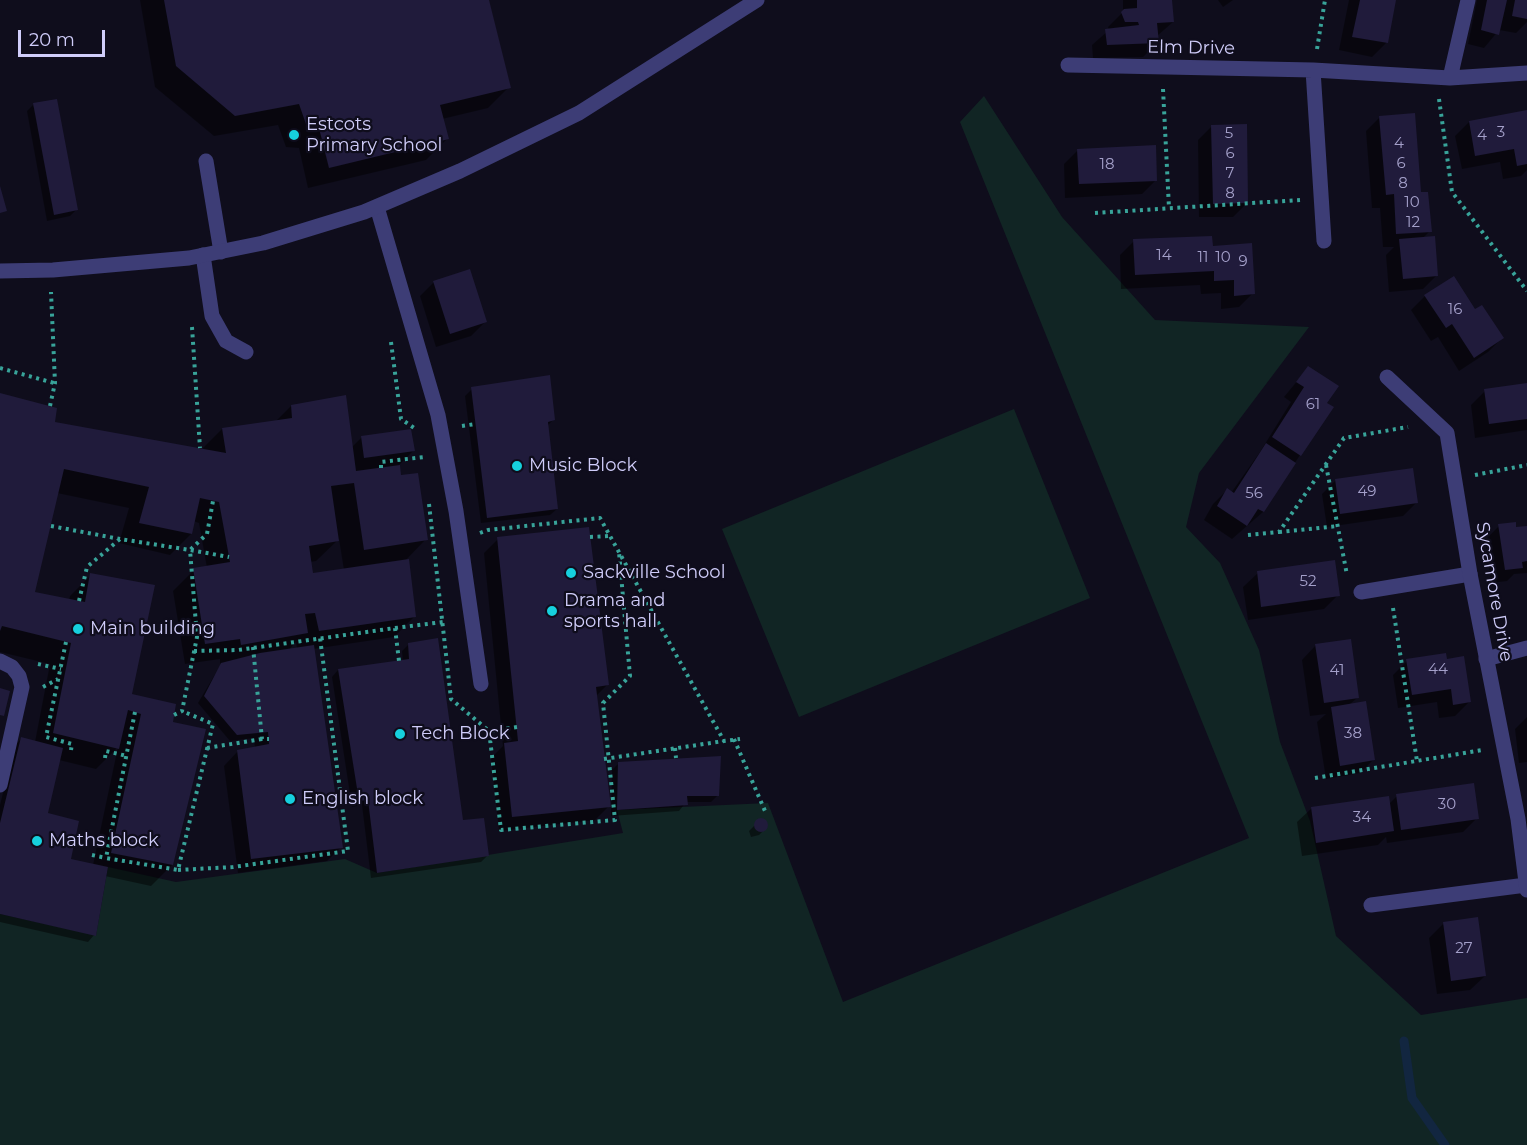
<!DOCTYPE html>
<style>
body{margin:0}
#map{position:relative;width:1527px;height:1145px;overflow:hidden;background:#0f0d1c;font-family:Montserrat,sans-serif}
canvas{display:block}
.scale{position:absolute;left:18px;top:30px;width:87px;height:27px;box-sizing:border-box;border:3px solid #d0cdfa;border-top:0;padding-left:8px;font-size:18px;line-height:21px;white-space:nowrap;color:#d0cdfa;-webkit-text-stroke:4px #0f0d1c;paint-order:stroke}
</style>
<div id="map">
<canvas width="1527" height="1145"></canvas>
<div class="scale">20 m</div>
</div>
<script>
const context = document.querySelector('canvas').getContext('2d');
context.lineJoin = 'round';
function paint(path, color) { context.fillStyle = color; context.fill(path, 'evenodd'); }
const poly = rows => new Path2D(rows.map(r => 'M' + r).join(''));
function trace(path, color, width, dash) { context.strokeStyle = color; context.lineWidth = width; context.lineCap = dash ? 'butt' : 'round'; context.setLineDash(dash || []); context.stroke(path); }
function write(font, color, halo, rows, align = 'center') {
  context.font = font + ' Montserrat,sans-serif'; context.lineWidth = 4.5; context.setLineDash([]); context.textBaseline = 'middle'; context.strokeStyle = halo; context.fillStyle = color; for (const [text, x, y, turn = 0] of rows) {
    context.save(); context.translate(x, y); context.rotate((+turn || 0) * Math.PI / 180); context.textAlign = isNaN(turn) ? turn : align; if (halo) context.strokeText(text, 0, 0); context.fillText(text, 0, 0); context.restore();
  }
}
paint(poly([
 [984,96,1062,217,1155,320,1309,327,1199,473,1186,527,1220,563,1259,650,1280,742,1310,821,1336,936,1421,1015,1527,998,1527,1145,0,1145,0,914,96,935,108,867,176,882,345,859,377,873,623,833,617,810,768,803,843,1002,1249,838,960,122],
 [1014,409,1090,598,799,717,722,529]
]), '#112524');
paint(poly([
 [140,0,488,0,509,87,488,108,442,119,447,139,426,160,308,188,299,148,286,147,278,125,214,136,155,87],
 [1123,0,1171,0,1173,22,1157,36,1157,43,1143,57,1093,58,1092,45,1109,30,1108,27,1123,12],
 [1218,0,1233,0,1223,7],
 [1349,0,1394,0,1386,43,1372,57,1339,50],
 [1477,0,1527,0,1527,22,1516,33,1499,30,1484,48,1468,44],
 [33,105,76,210,70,216,47,221,27,111],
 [1380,117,1419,194,1430,231,1422,239,1437,275,1423,289,1389,292,1386,255,1394,247,1383,247,1380,208,1372,208,1366,131],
 [1527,119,1527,170,1521,176,1503,179,1500,162,1462,169,1455,136,1469,122],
 [1212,126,1247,203,1233,217,1199,217,1198,140],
 [1078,150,1156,180,1142,194,1065,198,1064,164],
 [1134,241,1211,247,1253,293,1239,307,1221,309,1221,293,1201,294,1200,285,1121,289,1120,255],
 [1454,278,1475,311,1502,338,1488,352,1459,371,1438,337,1431,341,1411,310,1425,296],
 [434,282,485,322,471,336,436,347,420,296],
 [1308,368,1325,403,1300,455,1263,512,1232,539,1204,520,1213,504,1227,490,1231,493,1260,452,1291,402,1284,397],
 [1527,385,1527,430,1475,438,1471,405,1485,391],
 [472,389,553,420,547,426,557,509,550,515,481,523,465,396],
 [0,394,53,423,201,450,222,429,276,421,291,406,351,448,362,437,413,451,399,465,400,477,426,539,405,561,415,616,394,637,313,649,341,847,327,861,238,873,224,766,238,751,255,748,254,738,230,741,198,703,220,666,220,659,185,664,173,591,194,570,207,568,199,523,193,521,191,534,170,555,119,543,129,508,57,493,33,593,69,601,70,596,91,575,130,695,172,723,172,865,151,886,105,876,94,935,88,942,0,922,0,805,15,745,21,739,35,742,50,664,0,652],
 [339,539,344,570,312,575,310,562,316,561],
 [296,642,297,649,288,651],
 [118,747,93,865,69,860,46,814,59,760,96,769],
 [1336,480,1417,502,1403,516,1327,527,1322,494],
 [1499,526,1515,529,1527,527,1527,573,1514,574,1507,581,1491,583,1485,540],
 [498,539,607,685,595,697,609,806,595,820,499,831,491,758,503,746,484,553],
 [1258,573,1338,595,1324,609,1248,620,1243,587],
 [408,645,462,821,487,856,481,862,371,878,362,805,352,807,332,677,338,670,403,662,402,651],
 [1316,645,1357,698,1349,705,1374,759,1360,773,1326,779,1317,722,1326,714,1310,716,1302,660],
 [1444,655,1469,702,1455,716,1439,718,1437,702,1398,708,1393,675,1407,661],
 [1527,717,1527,762,1519,763,1515,729],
 [619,763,718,795,711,802,686,802,679,811,611,816,612,770],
 [1397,796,1477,818,1463,832,1387,843,1386,837,1378,845,1302,856,1297,822,1312,808,1389,804],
 [759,821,763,821,766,828,759,835,751,837,749,831],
 [1443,924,1485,976,1470,990,1437,994,1429,938]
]), '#0007');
trace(poly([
 [1404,1041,1412,1098,1445,1145]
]), '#122640', 9);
paint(poly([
 [164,0,489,0,511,88,440,105,449,139,329,168,319,128,307,127,299,104,235,116,176,66],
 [1137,0,1172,0,1174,22,1157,23,1159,43,1107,45,1105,29,1139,25,1138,22,1125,22,1121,12,1124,9,1137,8],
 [1360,0,1396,0,1388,43,1352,37],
 [1487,0,1507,0,1499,35,1481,30],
 [1515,0,1527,0,1527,19,1512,16],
 [57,99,78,210,54,215,33,103],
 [1527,110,1527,164,1517,166,1514,149,1475,156,1469,121],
 [1415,113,1421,192,1428,192,1432,232,1396,234,1394,194,1386,195,1379,116],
 [1247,124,1248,203,1213,204,1211,125],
 [1156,145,1157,181,1079,184,1077,149],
 [0,186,7,211,0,213],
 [1212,236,1213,246,1252,243,1255,294,1234,296,1234,280,1214,281,1214,271,1135,275,1133,239],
 [1435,236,1438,276,1403,279,1399,239],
 [470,269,487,322,450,334,433,281],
 [1454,276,1475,309,1482,305,1504,338,1474,358,1452,324,1446,328,1424,295],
 [1308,366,1339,386,1327,403,1334,407,1301,456,1272,437,1304,387,1296,382],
 [550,375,555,420,548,422,558,509,487,518,471,387],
 [1527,383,1527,419,1489,424,1484,389],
 [0,393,57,408,55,422,226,453,222,428,292,418,291,405,346,395,356,471,400,465,401,475,418,473,428,540,364,550,354,483,331,486,339,541,309,546,313,573,409,559,416,617,319,631,315,613,305,614,308,633,241,645,240,639,205,644,193,568,230,562,219,502,200,498,192,534,139,523,149,487,64,469,35,592,85,602,90,573,155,585,132,694,176,704,173,722,206,729,173,865,111,853,141,714,128,710,119,749,53,733,71,643,2,626,0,631],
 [411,429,415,451,364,458,361,436],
 [1266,443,1296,463,1264,512,1258,509,1247,526,1217,506,1227,488,1234,493],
 [1413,468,1418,503,1340,514,1335,479],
 [1516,522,1516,527,1527,526,1527,561,1522,562,1523,568,1505,570,1498,524],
 [589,527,609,685,596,687,611,807,512,817,504,743,518,741,497,537],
 [1335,560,1340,596,1261,607,1257,571],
 [438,638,463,820,484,818,489,856,377,873,368,800,359,801,338,669,409,659,408,643],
 [1351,639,1359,698,1324,703,1315,644],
 [314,645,343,848,251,859,237,750,269,744,268,732,237,735,204,696,221,663,260,653],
 [1446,653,1447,659,1464,656,1471,702,1453,705,1451,689,1412,695,1406,659],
 [0,688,10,691,4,716,0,715],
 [1366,701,1375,760,1340,766,1331,707],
 [21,737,63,748,48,813,79,821,71,859,108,867,96,936,0,914,0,823],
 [721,756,719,796,687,796,688,805,617,810,618,762],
 [1474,783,1479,819,1401,830,1396,794],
 [1389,796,1394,831,1316,843,1311,807],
 '754 825a7 7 0 1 1 14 0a7 7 0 1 1-14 0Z',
 [1478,917,1486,976,1451,981,1443,922]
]), '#201b3b');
trace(poly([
 [1317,49,1325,0],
 [1163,89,1169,208],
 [1439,99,1452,192,1527,291],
 [1095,213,1300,200],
 [192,327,200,448],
 [391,342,401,419,417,430],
 [0,368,54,383],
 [50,406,55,383,51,292],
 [462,426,475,424],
 [1326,465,1347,575],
 [381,468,381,462,424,457],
 [1475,475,1527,465],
 [429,504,451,699,489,731],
 [51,526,120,539],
 [1279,532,1338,526],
 [480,533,488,530,600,518,724,741,740,739],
 [1248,535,1279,532,1344,438,1408,427],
 [590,537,610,536],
 [79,601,87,567,120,539,190,550,207,534,213,501],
 [1393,608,1417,761],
 [395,628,443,622],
 [66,642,46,737,72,744,71,750],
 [253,647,262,739,269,739],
 [194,651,238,650,395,628,399,661],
 [38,664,61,669],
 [43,687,58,679],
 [135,712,106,858,178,870,213,724,182,711],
 [174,715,182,711,197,637,190,550,229,557],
 [517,727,489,731,501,830,615,820,603,703,630,676,619,552],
 [734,739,765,811],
 [207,748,262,739],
 [675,748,676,758],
 [105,758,106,751,127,756],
 [604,759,724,741],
 [1315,778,1482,750],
 [92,855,106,858],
 [178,870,233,867,348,851,320,638]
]), '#38a399', 4, [3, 4.5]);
trace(poly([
 [206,161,221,252],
 [377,207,438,415,456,511,481,684],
 [203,255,212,316,226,341,246,352],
 [1361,592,1470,574],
 [1486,659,1527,648],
 [0,661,12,667,19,676,22,687,0,785],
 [1371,905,1526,885]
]), '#3d3d76', 15);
trace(poly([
 [1068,65,1313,70,1450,78,1527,73],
 [1313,70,1324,241],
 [1450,78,1468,0],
 [0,271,53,270,189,258,263,243,364,212,460,171,579,113,757,0],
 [1387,377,1447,433,1470,574,1518,819,1527,890]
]), '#3d3d76', 15);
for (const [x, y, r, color] of [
 [294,135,6,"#16d0dd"],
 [517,466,6,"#16d0dd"],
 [571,573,6,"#16d0dd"],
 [552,611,6,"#16d0dd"],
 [78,629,6,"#16d0dd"],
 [400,734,6,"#16d0dd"],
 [290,799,6,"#16d0dd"],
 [37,841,6,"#16d0dd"]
]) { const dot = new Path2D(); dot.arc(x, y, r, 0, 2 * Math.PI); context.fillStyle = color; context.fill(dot); trace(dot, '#0f0d1c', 2); }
write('15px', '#a4a0ca', null, [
 ["3",1501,133],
 ["5",1229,134],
 ["4",1482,136],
 ["4",1399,144],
 ["6",1230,154],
 ["6",1401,164],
 ["18",1107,165],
 ["7",1230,174],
 ["8",1403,184],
 ["8",1230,194],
 ["10",1412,203],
 ["12",1413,223],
 ["14",1164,256],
 ["11",1203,258],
 ["10",1223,258],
 ["9",1243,262],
 ["16",1455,310],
 ["61",1313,405],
 ["49",1367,492],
 ["56",1254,494],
 ["52",1308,582],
 ["44",1438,670],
 ["41",1337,671],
 ["38",1353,734],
 ["30",1447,805],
 ["34",1362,818],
 ["27",1464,949]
]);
write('18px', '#d0cdfa', '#0f0d1c', [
 ["Elm Drive",1191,48,1],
 ["Sycamore Drive",1494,592,80]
]);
write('18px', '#d0cdfa', '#0f0d1c', [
 ["Estcots",306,125],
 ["Primary School",306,146],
 ["Music Block",529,466],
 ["Sackville School",583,573],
 ["Drama and",564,601],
 ["sports hall",564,622],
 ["Main building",90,629],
 ["Tech Block",412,734],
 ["English block",302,799],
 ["Maths block",49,841]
], 'left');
</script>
